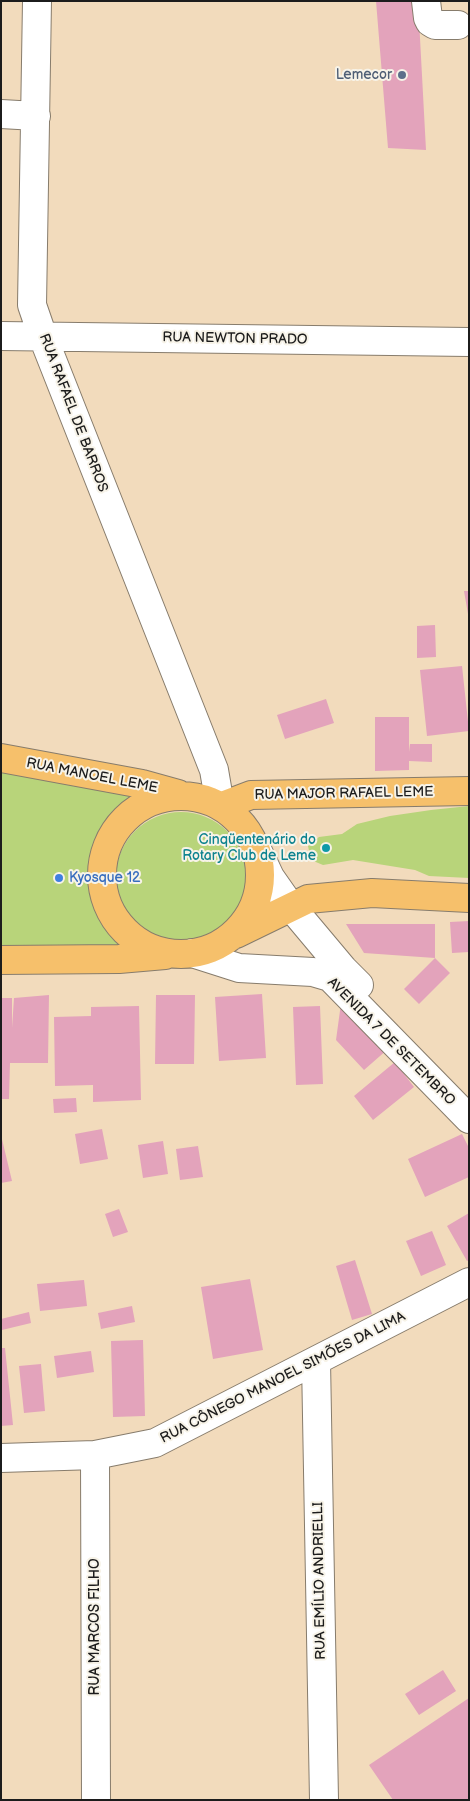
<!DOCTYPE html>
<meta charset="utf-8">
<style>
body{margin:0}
#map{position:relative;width:470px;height:1801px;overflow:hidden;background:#f2dbbc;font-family:"Balsamiq Sans",sans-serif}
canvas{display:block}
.frame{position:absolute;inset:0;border:2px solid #1c1c1c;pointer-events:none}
</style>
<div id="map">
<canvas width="470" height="1801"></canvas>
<div class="frame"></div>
</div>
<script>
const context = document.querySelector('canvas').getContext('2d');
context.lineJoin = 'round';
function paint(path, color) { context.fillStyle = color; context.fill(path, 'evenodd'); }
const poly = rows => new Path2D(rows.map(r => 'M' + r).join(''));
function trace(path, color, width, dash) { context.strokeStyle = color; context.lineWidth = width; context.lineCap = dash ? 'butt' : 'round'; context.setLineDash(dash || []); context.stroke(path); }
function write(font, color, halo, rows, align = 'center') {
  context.font = font + ' "Balsamiq Sans",sans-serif'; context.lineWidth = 4; context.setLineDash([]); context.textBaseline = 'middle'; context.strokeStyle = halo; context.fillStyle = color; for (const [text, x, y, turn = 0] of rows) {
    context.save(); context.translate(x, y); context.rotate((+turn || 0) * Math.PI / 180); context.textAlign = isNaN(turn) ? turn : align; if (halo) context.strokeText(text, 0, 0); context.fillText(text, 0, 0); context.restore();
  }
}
paint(poly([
 [1,758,158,798,132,811,118,823,106,841,98,862,103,887,104,905,149,956,1,959],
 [469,806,469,878,429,876,415,870,353,860,323,865,311,860,308,846,319,837,342,834,357,824,390,816,431,810],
 '116 877a65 65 0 1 1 130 0a65 65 0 1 1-130 0Z'
]), '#b8d47a');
paint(poly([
 [376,1,418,1,426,150,388,148],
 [464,591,469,591,469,614,468,614],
 [435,625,436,657,417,658,417,626],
 [462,666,469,731,427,736,420,670],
 [326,699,334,723,285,739,277,715],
 [375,717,409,717,409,752,410,744,432,744,432,762,409,761,409,770,375,771],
 [469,921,469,952,452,953,450,922],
 [346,924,435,924,435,958,364,953],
 [435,958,450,973,419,1004,404,989],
 [262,994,266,1058,219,1061,215,997],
 [49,995,48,1063,10,1063,9,1099,1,1099,1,998,12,998,12,1028,14,998],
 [156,995,195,995,194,1064,155,1064],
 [342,996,388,1049,364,1070,336,1040],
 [139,1006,141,1100,93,1102,93,1085,55,1086,54,1017,91,1016,91,1007],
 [320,1006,323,1084,296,1085,293,1007],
 [395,1062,414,1087,373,1120,354,1096],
 [76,1098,77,1112,54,1113,53,1099],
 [102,1129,108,1159,80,1164,75,1134],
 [462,1134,469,1148,469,1177,425,1197,408,1159],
 [1,1135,12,1181,1,1183],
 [163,1141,168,1174,143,1178,138,1145],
 [198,1146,203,1177,180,1180,176,1149],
 [119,1209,128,1232,113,1237,105,1214],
 [469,1213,469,1260,467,1261,447,1226],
 [432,1231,446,1265,421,1276,406,1241],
 [355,1260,372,1314,352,1320,336,1266],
 [250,1279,263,1350,213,1359,201,1287],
 [84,1280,87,1306,40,1311,37,1284],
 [132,1306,135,1322,101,1329,98,1313],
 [29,1312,31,1323,2,1330,1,1319],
 [143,1340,145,1416,113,1417,111,1341],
 [1,1348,5,1348,13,1425,1,1426],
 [91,1351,94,1372,57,1378,54,1356],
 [41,1364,45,1411,24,1413,19,1366],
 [443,1670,456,1691,419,1715,405,1694],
 [469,1698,469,1800,393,1800,369,1765]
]), '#e3a3bb');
const minor = poly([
 [37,1,32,305,43,337,214,770,220,805],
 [426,1,428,18,430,22,435,25,458,25],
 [1,114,36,116],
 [1,336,469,342],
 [255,845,270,877,291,907,343,969,359,985],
 [192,953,239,968,313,972,330,977,469,1119],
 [316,1361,324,1800],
 [95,1455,96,1800],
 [1,1458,95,1455,155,1443,469,1282]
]);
const major = poly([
 [1,758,142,784,178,794],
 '102 875a79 79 0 1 1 158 0a79 79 0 1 1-158 0Z',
 [222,806,251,795,469,791],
 [236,934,308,899,372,893,469,898],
 [1,960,119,959,165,955]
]);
trace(minor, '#877c6c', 30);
trace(major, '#877c6c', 30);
trace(minor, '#fff', 28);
trace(major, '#f6c06b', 28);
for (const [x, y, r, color] of [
 [402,75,5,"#5c6f8a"],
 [326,848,5,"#0f9aa8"],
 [59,878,5,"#3f7fe0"]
]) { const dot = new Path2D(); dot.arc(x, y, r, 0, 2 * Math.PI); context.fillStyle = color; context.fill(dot); trace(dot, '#f7f3e8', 2); }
write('14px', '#4e5e75', '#f7f3e8', [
 ["Lemecor",392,75]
], 'right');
write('14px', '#1c1c1c', '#f7f3e8', [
 ["RUA NEWTON PRADO",235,339,1],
 ["RUA RAFAEL DE BARROS",73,413,69],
 ["RUA MANOEL LEME",92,776,11],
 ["RUA MAJOR RAFAEL LEME",344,794,-1],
 ["AVENIDA 7 DE SETEMBRO",391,1042,45],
 ["RUA CÔNEGO MANOEL SIMÕES DA LIMA",283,1378,-27],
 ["RUA EMÍLIO ANDRIELLI",320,1581,-91],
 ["RUA MARCOS FILHO",95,1627,-90]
]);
write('14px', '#0d838f', '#f7f3e8', [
 ["Cinqüentenário do",316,840],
 ["Rotary Club de Leme",316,856]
], 'right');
write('14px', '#366cbe', '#f7f3e8', [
 ["Kyosque 12",69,878]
], 'left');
</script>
